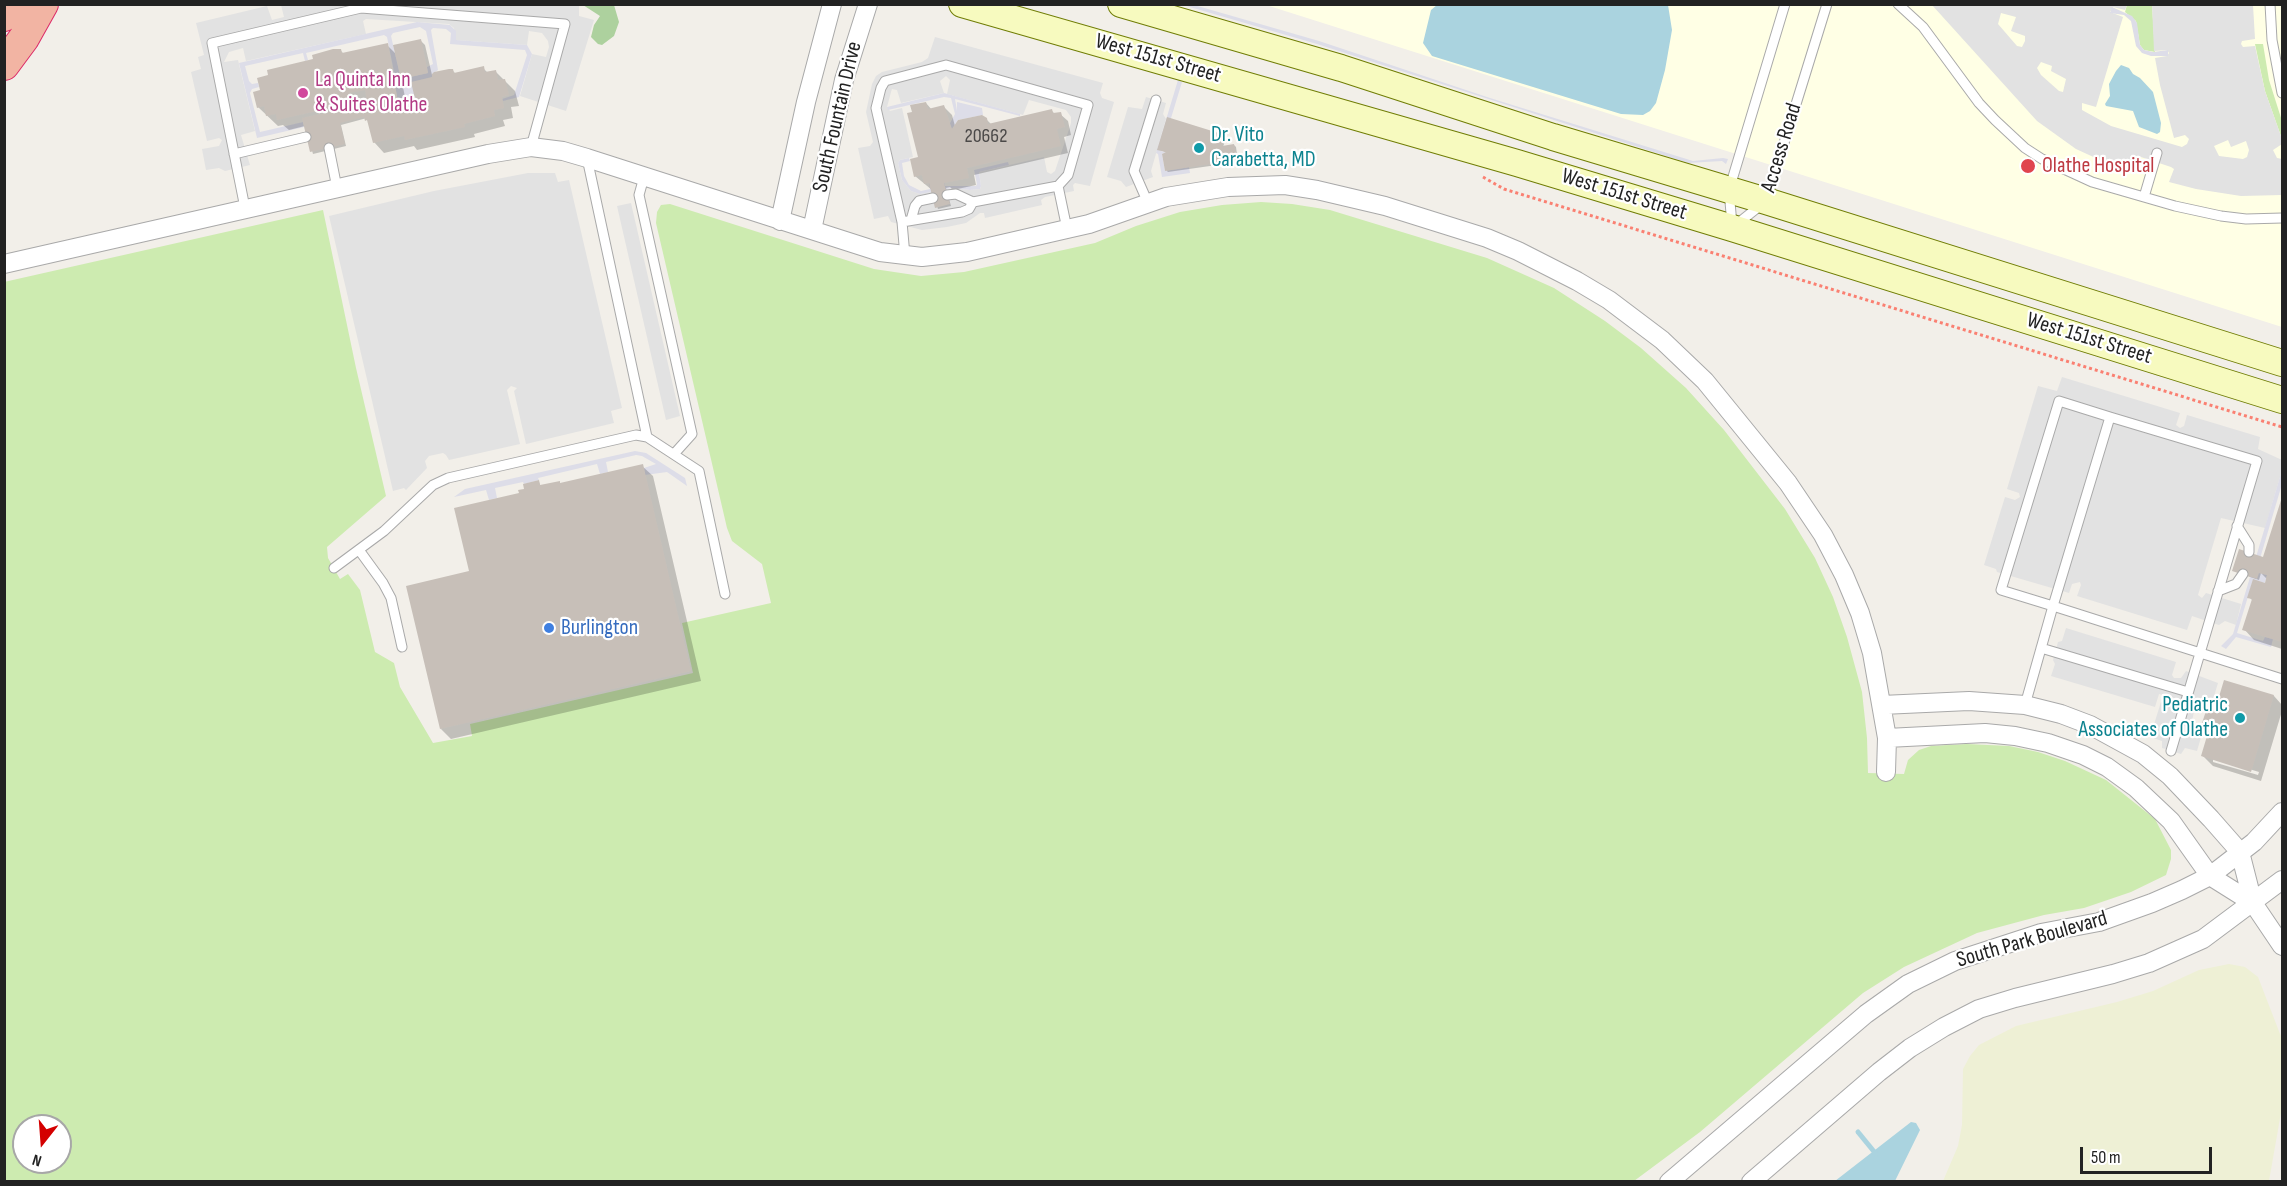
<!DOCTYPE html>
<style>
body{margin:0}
#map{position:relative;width:2287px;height:1186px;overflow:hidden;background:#f2efe9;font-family:"Sofia Sans Condensed",sans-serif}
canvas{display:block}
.frame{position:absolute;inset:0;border:6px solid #222;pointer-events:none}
.north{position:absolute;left:12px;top:1114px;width:60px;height:60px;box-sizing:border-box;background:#fff;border:2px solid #a7a7a7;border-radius:50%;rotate:197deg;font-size:16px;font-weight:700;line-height:24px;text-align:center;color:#222}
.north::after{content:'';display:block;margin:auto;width:21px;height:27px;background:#d40000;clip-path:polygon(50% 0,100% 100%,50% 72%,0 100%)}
.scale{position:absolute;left:2080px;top:1147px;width:132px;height:27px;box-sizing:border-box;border:3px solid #222;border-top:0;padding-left:8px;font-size:18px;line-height:21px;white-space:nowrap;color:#222;-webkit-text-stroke:4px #fff;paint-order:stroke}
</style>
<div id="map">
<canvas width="2287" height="1186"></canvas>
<div class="frame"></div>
<div class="north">N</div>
<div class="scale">50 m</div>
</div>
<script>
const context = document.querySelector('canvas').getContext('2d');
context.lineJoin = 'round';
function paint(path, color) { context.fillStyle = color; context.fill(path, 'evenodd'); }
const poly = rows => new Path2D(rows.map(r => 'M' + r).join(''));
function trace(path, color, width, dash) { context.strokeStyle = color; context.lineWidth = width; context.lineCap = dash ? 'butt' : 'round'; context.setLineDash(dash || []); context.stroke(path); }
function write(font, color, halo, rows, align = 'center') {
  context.font = font + ' "Sofia Sans Condensed",sans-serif'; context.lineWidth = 4.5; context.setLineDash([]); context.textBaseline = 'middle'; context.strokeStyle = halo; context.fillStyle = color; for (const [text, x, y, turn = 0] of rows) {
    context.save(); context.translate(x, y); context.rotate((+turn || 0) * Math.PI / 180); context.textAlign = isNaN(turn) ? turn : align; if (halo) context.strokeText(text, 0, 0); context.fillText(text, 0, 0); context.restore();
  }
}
paint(poly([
 [1266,5,2282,5,2282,327]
]), '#ffffe5');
paint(poly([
 [2229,964,2245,967,2258,977,2282,1039,2282,1107,2269,1181,1943,1181,1958,1146,1962,1125,1963,1069,1970,1056,1979,1045,2016,1026,2117,1002,2153,991,2199,970]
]), '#eef0d5');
paint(poly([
 [2127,5,2152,5,2155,52,2144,50,2140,45,2136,21,2125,12],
 [2255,44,2263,44,2269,80,2282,121,2282,139,2265,91],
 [1261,202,1292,204,1330,210,1487,258,1554,288,1605,321,1641,348,1686,388,1724,430,1785,509,1815,558,1833,597,1847,637,1862,692,1867,738,1868,773,1904,774,1908,760,1919,750,1931,746,1967,744,2009,746,2038,752,2065,761,2106,780,2155,819,2171,850,2171,859,2166,875,2131,892,2084,908,2044,915,1977,933,1904,967,1863,993,1700,1132,1634,1181,5,1181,4,282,323,210,356,368,386,496,327,547,328,558,340,579,348,574,360,590,375,652,394,663,400,687,433,743,472,736,470,724,693,673,682,623,771,603,762,564,732,541,727,528,656,223,657,212,661,205,670,204,874,269,921,276,964,272,1095,243,1136,226,1180,212,1222,205],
 [24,1126,60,1126,60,1162,24,1162]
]), '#cdebb0');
paint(poly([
 [583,5,614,5,619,22,614,36,602,45,598,44,591,37,594,25,600,16]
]), '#add19e');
paint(poly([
 [463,4,475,6,477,4,579,5,579,16,594,20,566,111,520,96,532,54,546,57,549,47,548,41,542,33,529,31,527,45,455,40,454,28,449,24,366,19,363,21,366,34,246,61,243,48,229,52,224,62,238,60,255,131,241,135,250,165,225,171,219,168,206,170,202,149,219,146,222,140,219,138,207,141,191,72,201,69,198,57,204,55,196,23,267,6,272,20,284,17,281,5],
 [1932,5,2127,5,2125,10,2113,7,2110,12,2123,17,2096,107,2082,103,2082,110,2111,126,2182,147,2187,144,2189,139,2185,135,2174,138,2160,85,2155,58,2167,56,2169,53,2167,50,2154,51,2152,5,2253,5,2255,39,2242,41,2241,44,2243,47,2255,46,2265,91,2282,139,2282,144,2273,150,2277,158,2282,159,2282,195,2241,196,2196,189,2169,182,2174,169,2171,167,2138,156,2132,171,2100,160,2076,149,2037,121],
 [2001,13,2016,17,2011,31,2025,36,2025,41,2022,47,2017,46,1998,24],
 [2041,62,2052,66,2051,71,2066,79,2063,92,2059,91,2041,75,2037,68],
 [2228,140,2231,147,2246,141,2249,150,2247,157,2243,159,2219,156,2214,146],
 [935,37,1103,83,1100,93,1102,98,1114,102,1090,186,1075,183,1073,185,1074,191,1045,197,1041,200,1042,205,985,218,984,213,980,213,966,223,947,227,922,230,891,222,888,216,874,219,858,148,870,146,873,142,866,112,872,84,876,76,882,72,922,62,928,58],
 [946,76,950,80,947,94,1023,115,1029,100,1066,110,1071,117,1071,123,1055,171,1051,174,1047,172,1044,157,979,172,981,186,980,189,970,190,952,188,920,194,911,191,902,180,898,163,900,160,913,157,902,108,890,111,887,107,891,92,892,89,897,90,901,103,944,93,940,81],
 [1146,97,1166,103,1163,114,1166,119,1151,171,1153,177,1126,187,1121,181,1107,177,1128,107,1142,109],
 [528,173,555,173,558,182,569,180,622,408,611,411,614,423,526,444,514,391,517,388,511,386,507,390,520,444,449,460,446,455,443,453,429,456,425,461,427,468,406,490,404,488,393,491,329,216,434,191],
 [631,203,680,416,666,420,617,206],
 [2062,377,2180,413,2176,425,2180,428,2184,426,2187,415,2260,437,2258,449,2282,460,2282,470,2265,528,2221,518,2198,595,2202,598,2206,593,2241,604,2236,625,2225,621,2219,625,2192,616,2187,630,2077,596,2081,585,2080,582,2072,584,2069,593,1997,572,1996,569,1984,565,2005,497,2015,500,2020,497,2019,493,2007,489,2038,386,2057,391],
 [2066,628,2176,662,2172,675,2174,678,2181,678,2186,671,2218,683,2211,706,2200,702,2195,705,2192,722,2204,727,2197,751,2185,748,2181,754,2162,748,2162,741,2150,737,2161,702,2174,706,2176,702,2174,698,2159,694,2155,707,2051,676,2055,664,2053,660,2058,642,2062,641]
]), '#e2e2e2');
paint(poly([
 [1183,5,1194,5,1319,41,1490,98,1693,161,1723,158,1728,159,1726,164,1722,161,1688,163,1317,44],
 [2112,7,2132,16,2137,23,2140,45,2144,50,2153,52,2168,50,2168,56,2151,56,2142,53,2136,46,2131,21,2124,15,2110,13],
 [417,22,450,25,456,31,456,40,527,45,532,54,519,97,503,101,502,99,514,95,527,55,525,50,450,44,451,33,446,29,433,28,431,30,438,70,432,74,432,77,415,99,398,102,392,73,394,72,387,37,384,35,306,53,308,60,305,61,303,53,245,66,249,81,252,84,258,83,259,87,252,89,250,93,260,132,303,122,304,127,257,138,239,63],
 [420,27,426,31,433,64,427,67,428,73,401,79,391,36,393,33],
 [1178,80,1182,82,1161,151,1166,152,1162,154,1165,171,1189,167,1190,173,1162,177,1158,154,1156,153],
 [944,93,1020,114,1020,116,955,99,957,111,957,102,982,108,983,115,958,120,952,129,949,125,955,114,951,98,944,97,888,110,887,107],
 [909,158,910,161,902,163,904,176,909,185,921,191,930,189,929,183,943,179,945,186,976,186,977,184,974,170,1008,162,1009,165,979,172,981,186,980,189,970,190,952,188,920,194,911,191,902,180,898,163,900,160],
 [635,451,646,453,685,478,687,486,667,472,645,475,644,468,656,464,642,456,636,455,606,462,608,472,600,474,597,464,538,478,539,480,524,484,523,482,495,488,497,498,489,500,486,490,454,497,465,489],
 [2282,470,2282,484,2259,562,2259,573,2267,575,2265,583,2253,580,2237,633,2263,641,2265,637,2273,639,2271,647,2236,637,2226,649,2221,646,2233,634]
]), '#dddde8');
paint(poly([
 [1437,5,1668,5,1672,30,1665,70,1656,103,1650,111,1643,115,1621,114,1432,56,1423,43,1431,10],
 [2121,65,2129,68,2133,74,2140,78,2153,92,2161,123,2160,132,2157,134,2139,127,2133,111,2106,106,2105,104,2110,96,2109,84,2116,71],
 [1911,1122,1916,1123,1920,1130,1895,1181,1835,1181]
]), '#aad3df');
paint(poly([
 [420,40,425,45,432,75,452,70,456,74,483,68,488,73,495,71,515,91,519,106,511,107,513,118,503,120,505,126,474,134,475,137,417,150,414,146,384,153,374,142,367,118,341,125,346,146,313,154,305,126,289,130,283,125,278,126,258,107,261,91,314,60,340,50,344,54,387,45,397,55],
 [401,77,407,83,413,82,417,100,406,102],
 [926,103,932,110,944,107,952,115,955,126,986,119,992,125,1052,111,1055,114,1060,114,1068,121,1071,135,1064,137,1068,153,974,175,976,185,953,190,950,187,946,188,951,206,938,209,932,190,915,176,920,158],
 [1224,136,1226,138,1223,147,1234,145,1236,147,1238,162,1168,172,1166,170,1167,153,1159,149],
 [642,466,653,476,701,681,451,739,441,729,470,572,521,494,539,482,541,487,561,485],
 [2282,500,2282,649,2254,640,2244,629,2253,601,2249,597,2266,585,2267,579,2261,573,2259,580,2236,572,2264,560],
 [2225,682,2274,696,2282,705,2282,711,2261,781,2213,766,2203,756,2212,727,2204,723,2216,712],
 [2213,758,2259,772,2258,775,2213,762]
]), '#0003');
trace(poly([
 [1858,1132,1876,1154]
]), '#aad3df', 5);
paint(poly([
 [421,39,428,73,401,79,393,45],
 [388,43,398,102,415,99,411,82,432,77,432,74,434,72,449,69,453,69,454,73,484,66,485,72,496,70,498,80,505,79,509,95,502,97,504,108,494,110,495,116,464,124,465,127,405,140,404,136,373,143,367,120,365,121,364,117,340,123,345,144,310,152,302,118,361,105,361,102,367,101,365,90,349,93,352,103,277,120,276,114,266,116,264,106,257,108,253,92,260,90,257,78,268,75,267,70,313,59,312,55,333,49,341,49,342,53],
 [926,102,928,109,944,105,952,129,958,120,982,115,987,118,988,124,1052,109,1053,113,1061,112,1065,127,1057,129,1061,146,967,168,969,178,944,183,950,204,935,208,929,183,924,184,922,175,914,177,910,159,918,157,907,113,912,112,910,105],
 [1167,117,1225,135,1222,146,1234,144,1237,160,1165,171,1162,154,1166,152,1157,150],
 [643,464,691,671,440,729,406,586,469,571,454,508,519,493,518,490,524,489,523,484,539,480,540,485,560,481,560,483],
 [2282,497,2282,642,2242,630,2252,599,2247,598,2253,579,2265,583,2267,575,2259,573,2257,579,2232,571,2239,549,2263,557],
 [2224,680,2274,695,2251,772,2201,756,2210,726,2202,723,2207,708,2215,710]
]), '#c7bfb8');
const service = poly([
 [1898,4,1923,27,1979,103,1995,120,2025,148,2042,159,2092,182,2175,206,2221,216,2246,219,2282,218],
 [2270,4,2272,40,2282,93],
 [329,148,337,188],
 [234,154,306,137],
 [587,158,647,437],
 [644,177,639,195,692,434,674,454],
 [1058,186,1067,229],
 [947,195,956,194,973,202],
 [2144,197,2157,153],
 [1148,203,1134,171,1156,100],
 [245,208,212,43,361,8,565,24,531,147],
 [911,220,915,206,919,201,933,198],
 [902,222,962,212,969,209,973,202,1058,186,1068,175,1088,105,946,65,885,81,881,88,876,108,902,222,905,256],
 [1737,224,1766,201,1827,4],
 [1732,225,1729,190,1785,4],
 [2110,417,2059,401,2001,590,2053,606,2110,417,2257,461,2171,751],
 [2237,526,2249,545,2249,552],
 [359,550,383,583,391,598,402,647],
 [334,568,384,531,433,485,448,478,636,435,647,437,699,471,725,594],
 [2218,591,2236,584,2243,574],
 [2041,648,2188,692],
 [2025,705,2053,606,2282,679]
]);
const minor = poly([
 [780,221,806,102,832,4],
 [812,230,844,80,868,4],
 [4,264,488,154,531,147,563,151,587,158,880,252,922,257,967,252,1067,229,1089,224,1166,197,1228,187,1285,185,1317,190,1385,206,1487,238,1518,251,1577,281,1609,300,1662,340,1705,381,1788,483,1823,535,1844,575,1860,613,1872,653,1887,738,1886,772],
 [1882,705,1969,701,2025,705,2061,714,2090,725,2143,754,2170,776,2211,819,2240,852,2253,903,2282,946],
 [1887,738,1985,733,2015,736,2048,743,2083,755,2107,767,2136,788,2171,821,2210,876,2253,903],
 [1669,1182,1866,1014,1908,984,1955,961,2041,933,2099,922,2152,903,2182,890,2210,876,2254,842,2282,812],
 [1751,1182,1879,1072,1910,1048,1944,1027,1979,1009,2015,998,2113,974,2149,963,2203,939,2282,880]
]);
const secondary = poly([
 [962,4,1517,163,1732,228,2282,400],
 [1121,4,1341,68,1553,137,1766,201,2282,363]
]);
const trunk = poly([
 [4,16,11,4],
 [4,65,24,38,43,4]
]);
trace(service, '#a9a9a9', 11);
trace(minor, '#a9a9a9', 20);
trace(secondary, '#707d05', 28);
trace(trunk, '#dc2a67', 32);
trace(poly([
 [1483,177,1504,189,2282,427]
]), '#fa8072', 3, [3, 3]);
trace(service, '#fff', 9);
trace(minor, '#fff', 18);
trace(secondary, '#f7fabf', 26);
trace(trunk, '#f2b4a3', 30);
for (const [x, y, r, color] of [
 [303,93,6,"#d1479c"],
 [1199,148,6,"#0f9aa8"],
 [2028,166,8,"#e0444e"],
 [549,628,6,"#3f7fe0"],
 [2240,718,6,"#0f9aa8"]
]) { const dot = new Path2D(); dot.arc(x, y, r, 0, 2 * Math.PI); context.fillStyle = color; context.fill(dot); trace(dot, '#fff', 2); }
write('20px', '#4b4948', null, [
 ["20662",986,137]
]);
write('22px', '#222', '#fff', [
 ["West 151st Street",1158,59,16],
 ["South Fountain Drive",838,117,-77],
 ["Access Road",1782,148,-73],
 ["West 151st Street",1624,195,17],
 ["West 151st Street",2089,339,17],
 ["South Park Boulevard",2032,940,-16]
]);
write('22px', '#b23c85', '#fff', [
 ["La Quinta Inn",315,80],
 ["& Suites Olathe",315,105]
], 'left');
write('22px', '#0d838f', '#fff', [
 ["Dr. Vito",1211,135],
 ["Carabetta, MD",1211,160],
 ["Pediatric",2228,705,"right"],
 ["Associates of Olathe",2228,730,"right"]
], 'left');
write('22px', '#be3a42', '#fff', [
 ["Olathe Hospital",2042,166]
], 'left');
write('22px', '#366cbe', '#fff', [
 ["Burlington",561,628]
], 'left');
</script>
